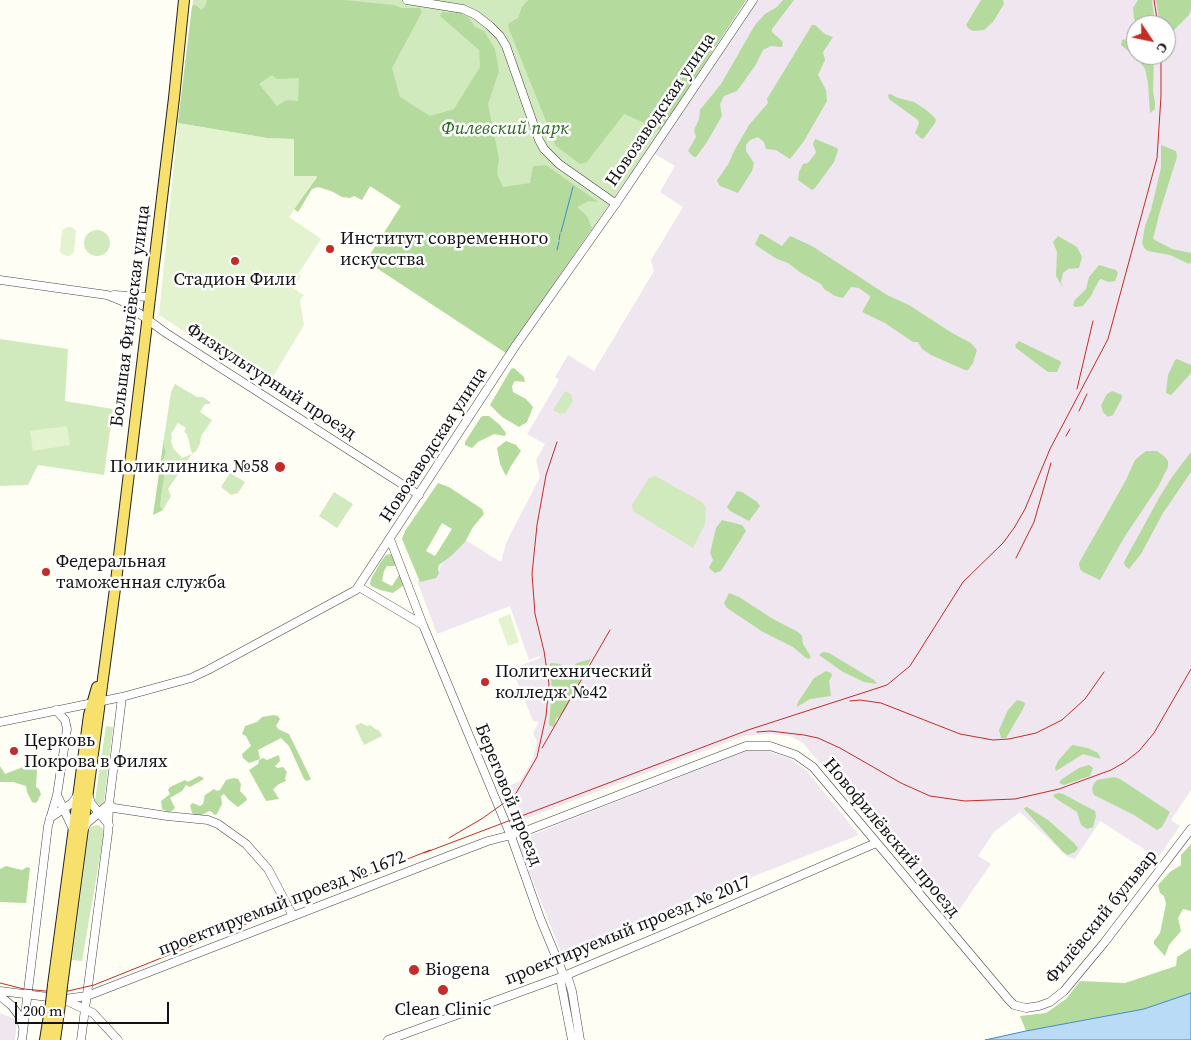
<!DOCTYPE html>
<meta charset="utf-8">
<style>
body{margin:0}
#map{position:relative;width:1191px;height:1040px;overflow:hidden;background:#fffef5;font-family:"Source Serif 4",serif}
canvas{display:block}
.north{position:absolute;left:1126px;top:15px;width:50px;height:50px;box-sizing:border-box;background:#fff;border:1px solid #a0a0a0;border-radius:50%;rotate:124deg;font-size:14px;font-weight:700;line-height:20px;text-align:center;color:#111}
.north::after{content:'';display:block;margin:auto;width:18px;height:22px;background:#c22d28;clip-path:polygon(50% 0,100% 100%,50% 72%,0 100%)}
.scale{position:absolute;left:15px;top:1002px;width:154px;height:22px;box-sizing:border-box;border:2px solid #111;border-top:0;padding-left:6px;font-size:15px;line-height:18px;white-space:nowrap;color:#111;-webkit-text-stroke:4px #fff;paint-order:stroke}
</style>
<div id="map">
<canvas width="1191" height="1040"></canvas>
<div class="north">С</div>
<div class="scale">200 m</div>
</div>
<script>
const context = document.querySelector('canvas').getContext('2d');
context.lineJoin = 'round';
function paint(path, color) { context.fillStyle = color; context.fill(path, 'evenodd'); }
const poly = rows => new Path2D(rows.map(r => 'M' + r).join(''));
function trace(path, color, width, dash) { context.strokeStyle = color; context.lineWidth = width; context.lineCap = dash ? 'butt' : 'round'; context.setLineDash(dash || []); context.stroke(path); }
function write(font, color, halo, rows, align = 'center') {
  context.font = font + ' "Source Serif 4",serif'; context.lineWidth = 5; context.setLineDash([]); context.textBaseline = 'middle'; context.strokeStyle = halo; context.fillStyle = color; for (const [text, x, y, turn = 0] of rows) {
    context.save(); context.translate(x, y); context.rotate((+turn || 0) * Math.PI / 180); context.textAlign = isNaN(turn) ? turn : align; if (halo) context.strokeText(text, 0, 0); context.fillText(text, 0, 0); context.restore();
  }
}
paint(poly([
 [755,0,1191,0,1191,790,1171,820,1180,826,1158,858,1100,821,1075,859,1068,857,1020,812,994,832,978,856,991,864,952,920,803,743,790,736,768,734,744,736,520,821,511,798,511,785,520,781,533,759,537,742,533,733,539,722,533,721,512,669,540,658,540,656,529,660,510,606,437,634,417,581,436,574,459,536,501,562,506,543,540,477,536,460,545,444,527,434,559,380,555,377,568,355,594,371,654,271,651,260,683,207,660,192,675,166,653,153],
 [1136,25,1166,25,1166,55,1136,55],
 [746,751,768,751,790,759,806,770,859,835,561,952,519,846,520,842,524,838],
 [0,1013,17,1020,15,1040,0,1040]
]), '#efe6ef');
paint(poly([
 [193,0,746,0,659,133,506,353,366,261,401,206,370,186,362,200,317,176,294,176,267,138,178,123],
 '84 243a13 13 0 1 1 26 0a13 13 0 1 1-26 0Z',
 [0,339,68,349,65,401,113,409,104,475,38,465,28,485,0,486],
 [175,384,197,397,203,397,210,402,210,404,205,404,200,412,212,420,201,436,200,444,196,451,192,454,168,489,171,496,163,510,160,506,165,471,162,464,166,452,164,445,164,438,171,392],
 [178,423,186,428,184,432,187,434,192,454,182,458,173,448,171,441,172,438,171,434],
 [565,391,571,394,573,401,565,413,560,414,553,410],
 [230,473,245,482,238,493,231,495,221,487],
 [655,476,702,502,706,508,705,524,693,548,633,511,632,505,649,478],
 [334,492,353,504,337,528,319,516],
 [361,723,367,726,370,725,377,730,379,730,382,736,364,745,355,726],
 [106,726,113,727,104,802,99,806,96,803,95,800],
 [98,825,102,828,104,833,82,961,72,960,89,831,92,826]
]), '#d1eabd');
paint(poly([
 [207,0,344,0,394,5,402,8,420,8,422,12,392,68,400,97,430,116,454,109,480,67,479,50,440,16,442,12,460,13,466,16,470,19,475,27,484,31,495,49,499,71,488,104,499,158,497,174,503,187,530,183,533,166,546,165,598,202,589,201,577,207,587,216,592,228,506,353,366,261,401,206,370,186,362,200,354,196,350,198,342,197,331,191,318,187,312,189,298,212,294,209,317,177,294,176,294,139,267,138,178,123,192,6,196,5,201,10,205,7],
 [272,75,277,79,299,78,298,101,286,100,277,106,259,84],
 [528,0,746,0,661,130,624,114,587,162,580,164,556,146,509,29,508,24,518,18,522,7],
 [783,0,794,0,772,29,772,32,783,42,782,47,771,46,763,50,755,66,737,91,724,96,720,104,722,116,707,142,696,157,694,157,688,151,696,137,694,130,699,119,700,110,721,84,755,25,765,14,777,7],
 [981,0,1003,0,1004,4,993,22,984,30,973,31,969,29,966,25],
 [1138,0,1152,0,1155,25,1138,25,1134,19,1133,8],
 [1156,0,1191,0,1191,9,1189,15,1169,35,1166,35,1166,25,1160,25],
 [812,25,815,25,825,34,833,37,823,52,825,60,818,75,826,90,827,101,804,141,790,159,776,150,766,149,764,142,758,137,750,140,746,145,746,151,754,163,752,171,738,193,720,186,717,181,718,179,729,163,734,151,749,125,768,103,767,99],
 [1136,35,1136,55,1154,55,1153,91,1155,103,1155,109,1150,113,1148,83,1145,69,1138,59,1121,45,1122,40,1133,38],
 [890,94,898,98,914,102,925,109,935,118,936,120,935,123,924,138,922,139,915,133,919,123,918,120,889,99,888,95],
 [815,139,837,148,838,150,834,162,815,188,812,190,798,180,799,172,803,164,808,163,815,154,816,152,813,144],
 [1161,145,1176,151,1177,157,1160,211,1153,239,1172,249,1191,253,1191,262,1189,264,1170,255,1148,251,1144,248,1142,243,1145,226,1151,210,1161,168],
 [760,234,762,234,782,246,790,236,812,246,887,295,909,305,952,333,971,343,977,350,973,363,968,370,965,370,931,355,922,349,918,342,913,342,885,323,862,312,870,298,870,296,859,288,851,287,843,298,835,296,824,289,821,284,801,273,788,263,777,259,757,246,755,244],
 [1058,236,1077,247,1082,257,1079,268,1068,269,1063,273,1061,282,1063,288,1056,276,1057,252,1053,242],
 [1099,265,1116,270,1118,273,1115,281,1109,282,1101,279,1099,280,1091,296,1083,306,1075,307,1073,305,1075,300,1086,289,1089,277],
 [1019,341,1060,361,1061,363,1057,372,1048,372,1016,348,1015,345],
 [1177,359,1191,365,1191,373,1173,393,1171,395,1166,393,1168,375,1175,360],
 [514,368,524,377,525,382,515,381,512,386,513,392,526,399,533,407,527,422,519,427,502,417,490,405,511,369],
 [1112,391,1122,395,1122,398,1113,415,1108,417,1103,412,1101,405,1107,394],
 [483,416,489,416,500,425,506,433,505,436,494,434,478,442,472,448,465,445,465,442,481,417],
 [164,438,164,445,166,452,162,464,165,471,160,506,163,510,153,515],
 [506,441,516,445,521,451,511,466,506,476,500,464,497,448],
 [1146,451,1157,451,1165,457,1168,461,1168,467,1158,487,1125,536,1100,580,1083,572,1080,569,1079,563,1126,480,1135,460],
 [1191,452,1191,472,1163,513,1141,554,1129,569,1125,566,1124,562,1159,498,1172,477],
 [438,483,449,487,482,509,484,514,473,527,465,542,451,556,439,565,438,570,439,573,436,578,420,582,402,539,405,531],
 [442,523,452,529,435,556,426,551],
 [737,491,742,492,757,502,760,506,749,521,730,511,727,507],
 [722,520,742,525,746,531,721,571,715,573,709,568,713,560,710,553,716,528],
 [390,554,394,557,397,563,394,566,387,566,384,571,382,581,392,586,399,575,402,575,404,585,393,593,380,590,371,586,370,583,372,577,382,560,386,555],
 [729,593,739,597,773,619,798,632,802,636,803,644,811,657,809,659,806,658,793,647,763,632,727,608,724,603],
 [823,652,829,653,874,680,877,684,864,682,843,672,819,655],
 [591,659,564,712,556,719,554,727,551,726,549,725,552,688,549,665,551,663,560,664,570,670,577,663],
 [826,671,831,673,832,676,829,681,831,696,810,699,797,707,798,702,814,678],
 [1017,700,1024,702,1025,704,1023,709,1006,738,1001,738,999,730,1008,710],
 [274,715,278,716,280,719,276,726,278,729,289,734,311,779,307,781,304,779,289,746,281,738,258,750,260,759,249,763,243,758,242,754,251,746,246,736,242,734,245,726,257,722,262,717],
 [1072,745,1088,748,1098,753,1101,759,1083,754,1056,771,1055,768,1058,761],
 [279,755,280,761,275,766,277,768,283,767,287,772,285,778,286,781,279,784,273,789,279,799,266,801,249,770,258,764,259,760,263,758,267,760],
 [1089,765,1093,768,1090,776,1064,785,1059,783,1062,779,1079,768],
 [0,766,5,774,23,767,35,768,37,770,36,787,39,789,41,794,37,802,35,803,32,802,27,792,26,786,13,782,0,782],
 [199,776,202,777,204,779,190,787,186,785,182,791,170,798,175,808,172,811,169,812,162,809,161,801,170,794,168,790,170,787,185,780,188,782],
 [1114,777,1120,779,1170,812,1162,827,1157,830,1134,815,1094,795,1092,790,1093,785,1097,780],
 [234,778,238,779,241,784,240,791,246,797,247,800,238,807,229,800,224,794,221,796,222,804,217,814,214,815,212,812,209,811,202,815,195,815,192,813,190,805,193,803,200,806,203,804,205,795,214,789,217,791,220,790,226,780],
 [1058,793,1063,794,1095,811,1096,816,1093,827,1087,829,1081,825,1077,812,1055,798,1053,795],
 [1027,807,1048,820,1074,843,1078,848,1075,852,1068,855,1063,852,1025,810,1024,808],
 [1191,844,1191,911,1183,909,1178,918,1181,931,1169,945,1165,956,1154,944,1154,941,1160,933,1166,904,1164,896,1160,893,1158,885,1170,872,1181,865,1181,855],
 [6,866,22,870,27,867,30,868,26,903,0,902,0,869],
 [1191,948,1191,993,1144,1009,1026,1031,1020,1016,1046,1013,1066,999,1080,981,1125,983,1176,966,1177,957]
]), '#b4db9d');
paint(poly([
 [178,123,267,138,294,139,294,176,317,176,289,217,321,239,298,274,301,276,293,288,304,295,300,300,304,325,268,385,159,315],
 [67,227,72,227,76,231,74,252,69,256,64,255,60,252,62,230],
 [67,426,70,445,33,451,30,431],
 [510,614,519,642,508,646,498,619]
]), '#e3f2cf');
const water = poly([
 [1191,993,1191,1040,985,1040,1026,1031,1144,1009,1191,993]
]);
paint(water, '#badbf6');
trace(water, '#4089cd', 1);
trace(poly([
 [561,232,573,187],
 [559,240,560,234],
 [557,250,559,242]
]), '#4089cd', 1);
const minor = poly([
 [407,0,463,9,476,15,490,26,500,36,506,46,539,140,544,149,559,164,616,204],
 [0,280,107,295,122,301,166,333,419,495],
 [114,295,149,297],
 [390,539,423,625,511,836,540,918,564,976],
 [359,587,423,625],
 [0,722,122,697,191,678,208,670,356,590,516,345,619,199,753,0],
 [88,794,91,803,109,825],
 [57,795,73,829],
 [109,804,114,808,167,816,208,820,218,824,246,844,268,869,293,916],
 [50,818,72,803,77,796],
 [84,829,87,823,109,804],
 [567,975,572,991,580,1040],
 [560,978,572,1040],
 [0,991,56,998],
 [0,996,12,1006,20,1017,23,1027],
 [64,999,87,996,451,855,488,841,523,832,746,746,770,746,796,755,813,767,1009,1000,1014,1005,1026,1008,1039,1006,1050,1002,1064,991,1104,943,1191,829],
 [67,1001,93,1013,118,1040],
 [22,1040,48,826,57,795,67,729,65,720,56,710],
 [81,1040,108,833,109,804,122,697],
 [388,1040,564,976,667,933,876,843]
]);
const major = poly([
 [53,985,89,715,97,687],
 [62,986,116,581,174,98,184,0],
 [45,1040,51,1003],
 [55,1040,60,1004]
]);
trace(minor, '#444', 9);
trace(major, '#222', 12);
trace(minor, '#fff', 8);
trace(major, '#f7e16c', 10);
trace(poly([
 [1154,0,1158,25],
 [1077,389,1093,321],
 [1079,411,1087,394],
 [1066,436,1070,429],
 [1016,558,1034,522,1051,463],
 [850,701,860,700,881,703,960,734,993,740,1009,739,1036,733,1062,720,1085,699,1104,672],
 [757,732,770,731,804,735,818,738,840,748,901,783,930,796,965,801,1015,799,1059,789,1111,770,1125,762,1139,751,1154,733,1191,669],
 [542,748,610,630],
 [449,838,483,818,515,795,537,757,546,716,549,684,544,651,535,614,532,574,537,525,546,475,557,442],
 [424,853,748,730,887,685,910,666,963,582,1003,543,1014,528,1025,509,1050,449,1108,339,1157,158,1161,96,1161,55],
 [0,983,24,989,45,991,68,991,94,985,430,850]
]), '#c22d28', 1);
const majorBridge = poly([
 [51,1003,53,985],
 [60,1004,62,986]
]);
trace(majorBridge, '#222', 12, []);
trace(majorBridge, '#f7e16c', 10);
for (const [x, y, r, color] of [
 [330,249,5,"#c22d28"],
 [235,261,5,"#c22d28"],
 [280,467,6,"#c22d28"],
 [46,572,5,"#c22d28"],
 [485,682,5,"#c22d28"],
 [14,751,5,"#c22d28"],
 [414,970,6,"#c22d28"],
 [443,990,6,"#c22d28"]
]) { const dot = new Path2D(); dot.arc(x, y, r, 0, 2 * Math.PI); context.fillStyle = color; context.fill(dot); trace(dot, '#fff', 2); }
write('18px', '#111', '#fff', [
 ["Новозаводская улица",661,110,-56],
 ["Большая Филёвская улица",131,316,-83],
 ["Физкультурный проезд",271,382,33],
 ["Новозаводская улица",434,445,-57],
 ["Береговой проезд",508,795,68],
 ["Новофилёвский проезд",891,838,50],
 ["проектируемый проезд № 1672",282,904,-21],
 ["Филёвский бульвар",1102,917,-51],
 ["проектируемый проезд № 2017",628,931,-22]
]);
write('italic 18px', '#296a20', '#fff', [
 ["Филевский парк",505,129]
]);
write('18px', '#111', '#fff', [
 ["Институт современного",340,239],
 ["искусства",340,260],
 ["Стадион Фили",235,280,"center"],
 ["Поликлиника №58",269,467,"right"],
 ["Федеральная",56,562],
 ["таможенная служба",56,583],
 ["Политехнический",495,672],
 ["колледж №42",495,693],
 ["Церковь",24,741],
 ["Покрова в Филях",24,762],
 ["Biogena",425,970],
 ["Clean Clinic",443,1010,"center"]
], 'left');
</script>
